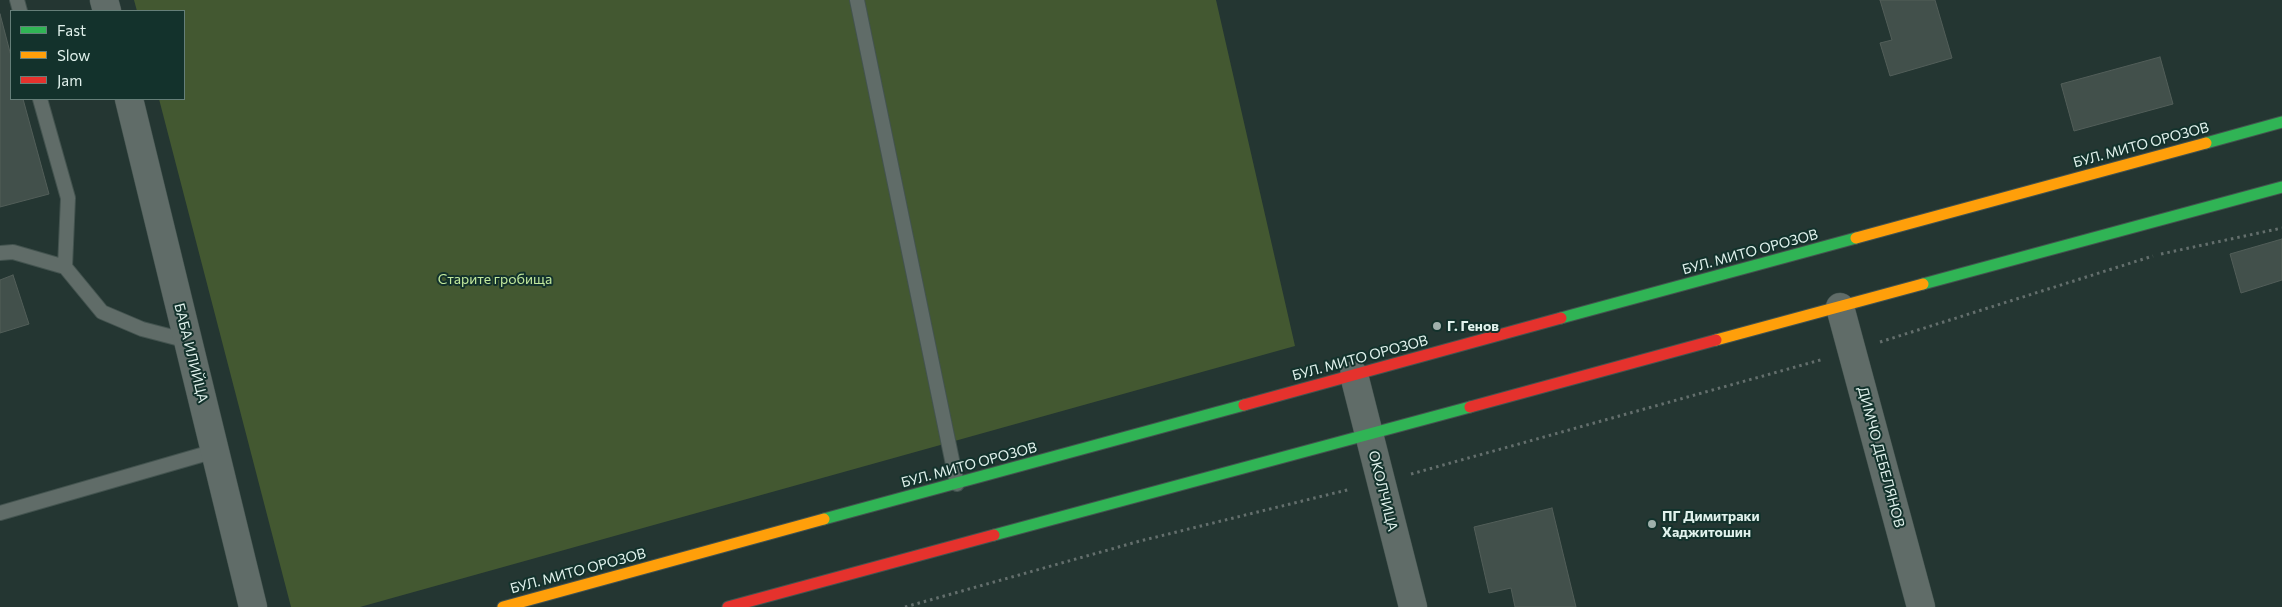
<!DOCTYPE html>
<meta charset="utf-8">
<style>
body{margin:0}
#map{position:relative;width:2282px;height:607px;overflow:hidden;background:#243632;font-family:Commissioner,sans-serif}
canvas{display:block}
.legend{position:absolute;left:10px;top:10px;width:175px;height:90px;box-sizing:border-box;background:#13322c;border:1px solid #657f79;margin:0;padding:6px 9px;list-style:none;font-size:15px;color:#e1f2ed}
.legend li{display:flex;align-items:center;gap:10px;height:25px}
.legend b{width:25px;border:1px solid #657f79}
</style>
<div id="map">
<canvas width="2282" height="607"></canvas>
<ul class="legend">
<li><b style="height:6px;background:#30b455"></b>Fast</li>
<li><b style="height:6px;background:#ff9f0a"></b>Slow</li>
<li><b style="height:6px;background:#e5322d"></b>Jam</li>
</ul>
</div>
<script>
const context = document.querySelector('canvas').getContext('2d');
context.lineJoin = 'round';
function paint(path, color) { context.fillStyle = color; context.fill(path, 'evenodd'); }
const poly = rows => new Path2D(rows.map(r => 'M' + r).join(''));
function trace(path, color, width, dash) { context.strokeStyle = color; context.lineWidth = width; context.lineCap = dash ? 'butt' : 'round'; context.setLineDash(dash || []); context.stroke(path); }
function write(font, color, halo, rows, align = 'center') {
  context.font = font + ' Commissioner,sans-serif'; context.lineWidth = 4; context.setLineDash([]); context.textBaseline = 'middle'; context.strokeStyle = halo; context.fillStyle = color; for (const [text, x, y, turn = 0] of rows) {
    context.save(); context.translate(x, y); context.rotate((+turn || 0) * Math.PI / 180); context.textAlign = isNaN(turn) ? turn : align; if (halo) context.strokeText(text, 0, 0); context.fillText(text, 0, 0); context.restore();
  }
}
paint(poly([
 [134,0,1216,0,1295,346,360,607,291,607,159,99,184,99,184,11,137,11]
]), '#435831');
const building = poly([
 [1880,0,1935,0,1952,58,1890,76,1880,43,1892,40,1880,0],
 [0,14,11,56,11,99,23,99,49,194,0,207,0,14],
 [2160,57,2173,104,2074,131,2061,84,2160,57],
 [2282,239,2282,280,2241,293,2230,254,2282,239],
 [13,275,29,324,0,333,0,280,13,275],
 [1552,508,1576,607,1515,607,1511,588,1489,593,1474,527,1552,508]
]);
paint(building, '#42504b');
trace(building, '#525e59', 1);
const lane = poly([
 [17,0,20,11],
 [857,0,957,484],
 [40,99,68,198,65,267],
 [0,253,13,252,65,267,102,312,142,329,188,341],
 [0,513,215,451]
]);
const street = poly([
 [104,0,107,11],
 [129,99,253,607],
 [1840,307,1921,607],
 [1354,375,1413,607]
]);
const fast = poly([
 [2206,143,2282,122],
 [1923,284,2282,187],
 [1561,318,1856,238],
 [824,519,1244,405],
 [994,535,1470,407]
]);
const slow = poly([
 [1856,238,2206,143],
 [1716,340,1923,284],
 [503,607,824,519]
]);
const jam = poly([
 [1244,405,1561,318],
 [1470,407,1716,340],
 [728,607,994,535]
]);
trace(lane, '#43534f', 16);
trace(street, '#43534f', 29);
trace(fast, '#43534f', 13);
trace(slow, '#43534f', 13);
trace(jam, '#43534f', 13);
trace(poly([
 [2161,254,2282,228],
 [1880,342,2153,256],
 [1411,474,1824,359],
 [905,607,1140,541,1351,489]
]), '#646f6d', 3, [2.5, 4]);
trace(lane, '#606c68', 14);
trace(street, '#606c68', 28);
trace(fast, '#30b455', 11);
trace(slow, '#ff9f0a', 11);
trace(jam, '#e5322d', 11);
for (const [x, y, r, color] of [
 [1437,326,5,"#9fb0ac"],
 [1652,524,5,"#9fb0ac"]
]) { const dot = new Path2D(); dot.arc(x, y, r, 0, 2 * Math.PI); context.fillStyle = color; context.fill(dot); trace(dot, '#13322c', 2); }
write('14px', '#e1f2ed', '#13322c', [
 ["БУЛ. МИТО ОРОЗОВ",2141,145,-15],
 ["БУЛ. МИТО ОРОЗОВ",1750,252,-15],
 ["БАБА ИЛИЙЦА",191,353,76],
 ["БУЛ. МИТО ОРОЗОВ",1360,358,-15],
 ["ДИМЧО ДЕБЕЛЯНОВ",1881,457,75],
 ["БУЛ. МИТО ОРОЗОВ",969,465,-15],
 ["ОКОЛЧИЦА",1383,491,76],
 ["БУЛ. МИТО ОРОЗОВ",578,571,-15]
]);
write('14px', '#c2e99d', '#13322c', [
 ["Старите гробища",495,279]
]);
write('bold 14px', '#e1f2ed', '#13322c', [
 ["Г. Генов",1447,326],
 ["ПГ Димитраки",1662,516],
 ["Хаджитошин",1662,532]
], 'left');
</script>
